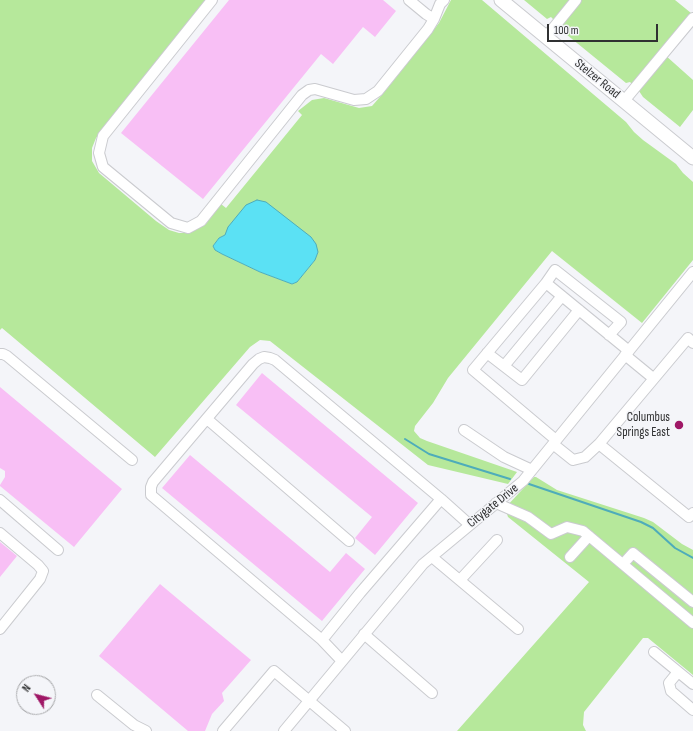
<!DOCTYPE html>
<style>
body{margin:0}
#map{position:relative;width:693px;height:731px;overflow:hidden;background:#f4f5f9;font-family:"Sofia Sans Condensed",sans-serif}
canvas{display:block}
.north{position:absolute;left:16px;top:675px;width:40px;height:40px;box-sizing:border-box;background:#f4f5f9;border:1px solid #a6a7a9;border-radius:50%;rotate:306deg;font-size:11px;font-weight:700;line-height:16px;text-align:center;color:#303132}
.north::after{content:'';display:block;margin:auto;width:14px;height:18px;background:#9f1766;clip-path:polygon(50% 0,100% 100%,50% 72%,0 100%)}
.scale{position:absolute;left:547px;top:24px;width:111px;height:18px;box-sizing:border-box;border:2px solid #303132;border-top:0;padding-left:5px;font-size:12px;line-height:14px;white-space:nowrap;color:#303132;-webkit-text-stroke:3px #f4f5f9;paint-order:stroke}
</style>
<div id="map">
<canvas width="693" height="731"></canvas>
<div class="north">N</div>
<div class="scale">100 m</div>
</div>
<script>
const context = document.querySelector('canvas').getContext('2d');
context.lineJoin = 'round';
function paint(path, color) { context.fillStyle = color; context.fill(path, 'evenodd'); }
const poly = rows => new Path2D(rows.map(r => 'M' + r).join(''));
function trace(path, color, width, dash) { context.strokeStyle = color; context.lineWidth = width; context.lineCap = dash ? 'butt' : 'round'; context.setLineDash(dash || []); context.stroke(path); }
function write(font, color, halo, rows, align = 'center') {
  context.font = font + ' "Sofia Sans Condensed",sans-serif'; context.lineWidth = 3; context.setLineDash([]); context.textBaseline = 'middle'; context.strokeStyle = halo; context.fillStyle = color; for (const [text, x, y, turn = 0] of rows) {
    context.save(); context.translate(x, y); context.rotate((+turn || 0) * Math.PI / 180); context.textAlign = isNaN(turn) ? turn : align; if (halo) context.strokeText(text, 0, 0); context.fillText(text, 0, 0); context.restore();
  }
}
paint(poly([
 [0,0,208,0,96,138,92,148,92,161,99,173,156,221,169,230,179,233,189,233,205,225,221,204,226,208,302,115,298,111,312,100,324,98,359,108,372,106,386,90,439,23,451,0,482,0,626,122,634,132,643,140,676,164,683,173,693,182,693,260,642,323,552,251,448,378,433,403,415,426,414,431,420,438,427,441,517,472,508,484,428,465,270,341,260,340,250,347,155,457,2,328,0,330],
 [225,235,318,252,315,260,297,282,292,284,260,272,222,254,215,250,213,246,219,238],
 [524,0,570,0,554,20,551,17,547,19],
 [580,0,675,0,691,13,660,51,632,84,630,82,626,83,561,30,563,26,559,25],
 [665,55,693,80,693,110,680,127,643,97,639,91,640,86],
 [534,477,536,477,557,490,644,518,653,522,682,544,693,550,693,675,648,638,643,638,584,712,583,725,586,731,457,731,589,582,508,517,505,508]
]), '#b6e89b');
const water = poly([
 [257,200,266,202,311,237,316,244,318,252,315,260,297,282,292,284,260,272,222,254,215,250,213,246,219,238,225,235,228,227,246,205,257,200]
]);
paint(water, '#5be1f4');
trace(water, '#4eacba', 1);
trace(poly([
 [405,439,429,454,510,479],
 [529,484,641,522,653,528,675,548,693,558]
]), '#4eacba', 2);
paint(poly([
 [229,0,383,0,396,11,375,37,363,27,333,64,321,54,203,199,121,133],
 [262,373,418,503,375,555,355,538,372,517,236,405],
 [0,387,122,489,74,547,0,486,0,485,5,477,5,471,0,468],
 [190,455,330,572,346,553,365,569,322,621,162,488],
 [0,542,17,556,0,577],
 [160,584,251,660,222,693,224,701,212,714,205,731,188,731,99,656]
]), '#f8bff5');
const minor = poly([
 [212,0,103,136,99,153,103,167,171,223,188,228,201,221,302,95,309,90,315,89,354,100,366,99,378,91,428,29,434,19,440,4,444,0],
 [409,0,426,14,434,19],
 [546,37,576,0],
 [624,101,693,18],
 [546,283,555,270,621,322,609,335],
 [693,343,688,338,599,444,689,517,693,513],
 [487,353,522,380,579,310],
 [0,354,3,354,7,356,132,460],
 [625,355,653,378],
 [504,366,562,296],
 [207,419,349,541],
 [464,430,504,457,532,470],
 [556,440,473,370,546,283,629,351],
 [553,444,573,460,585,457,599,444],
 [0,500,58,550],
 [496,503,528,517,551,534,567,527,583,531,693,623],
 [0,533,38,565,43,571,40,579,0,629],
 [432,557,518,629],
 [570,557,589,536],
 [623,564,633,553,693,602],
 [460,580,497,540],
 [364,634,432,693],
 [322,640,360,593,441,499],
 [654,652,693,684],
 [342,661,322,640,151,495,151,487,153,482,253,364,259,359,264,357,270,358,275,360,441,499,470,525],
 [678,672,669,683,671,691,693,710],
 [97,695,134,725,146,731],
 [223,731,274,671,345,731],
 [284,731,423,564,523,481,693,272]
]);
const major = poly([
 [501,0,693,158]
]);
trace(minor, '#cacbcf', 12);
trace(major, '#cacbcf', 15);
trace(minor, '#fff', 10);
trace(major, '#fff', 13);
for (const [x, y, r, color] of [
 [679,425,5,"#9f1766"]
]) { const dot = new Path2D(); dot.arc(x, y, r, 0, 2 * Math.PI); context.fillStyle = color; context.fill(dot); trace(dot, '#f4f5f9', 1.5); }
write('13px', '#303132', '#f4f5f9', [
 ["Stelzer Road",597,79,39],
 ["Citygate Drive",493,506,-39]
]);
write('13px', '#303132', '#f4f5f9', [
 ["Columbus",670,418],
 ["Springs East",670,433]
], 'right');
</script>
